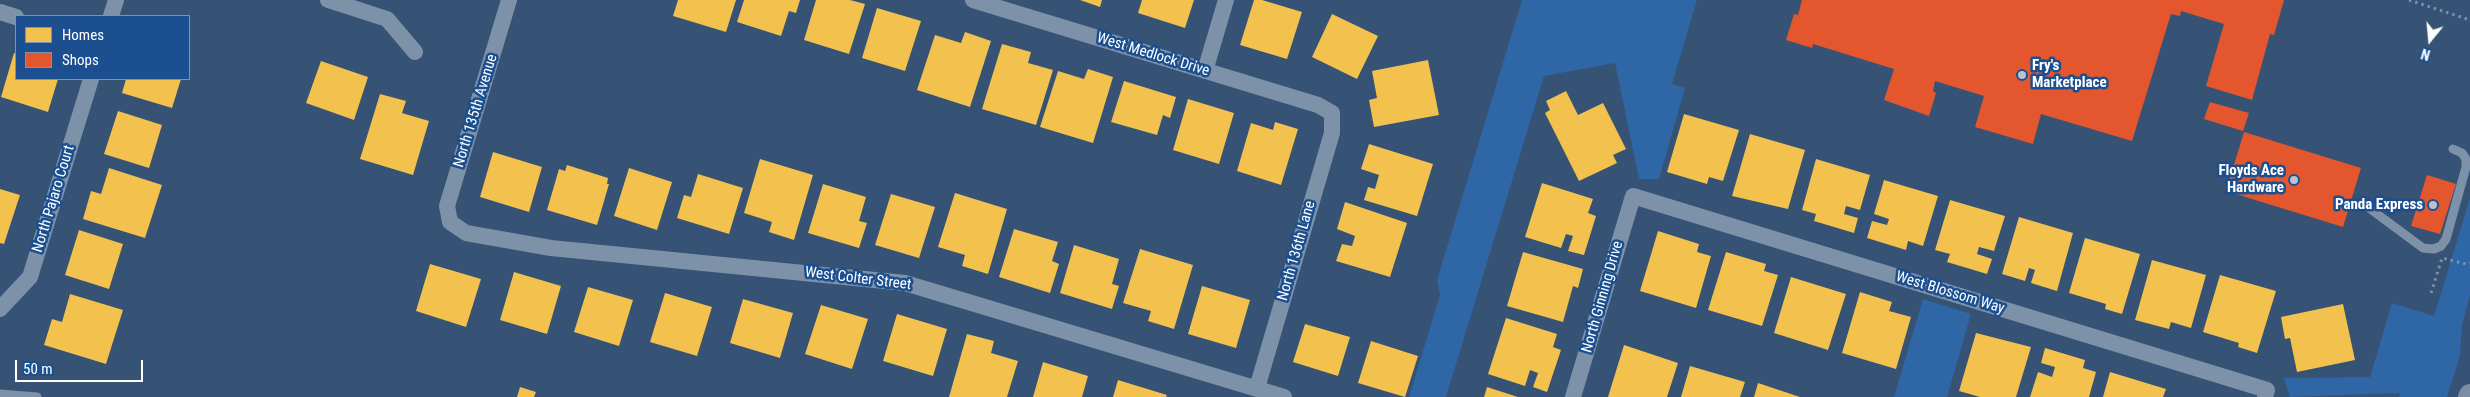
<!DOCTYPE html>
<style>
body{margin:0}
#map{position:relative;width:2470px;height:397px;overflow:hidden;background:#365274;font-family:"Roboto Condensed",sans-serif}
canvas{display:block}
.legend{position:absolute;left:15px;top:15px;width:175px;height:65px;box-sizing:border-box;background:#1b4f8f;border:1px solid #7695bc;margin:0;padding:6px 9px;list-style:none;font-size:15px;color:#fff}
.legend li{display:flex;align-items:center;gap:10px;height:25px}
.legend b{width:25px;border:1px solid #7695bc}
.north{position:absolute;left:2405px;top:15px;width:50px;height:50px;-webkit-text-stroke:4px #1b4f8f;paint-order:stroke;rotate:197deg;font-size:14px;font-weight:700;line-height:20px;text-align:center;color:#fff}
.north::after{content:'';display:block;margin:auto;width:18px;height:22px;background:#fff;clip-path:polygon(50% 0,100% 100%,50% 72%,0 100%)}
.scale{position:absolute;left:15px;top:360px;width:128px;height:22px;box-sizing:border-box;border:2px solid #fff;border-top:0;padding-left:6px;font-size:15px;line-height:18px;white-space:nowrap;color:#fff;-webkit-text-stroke:4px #1b4f8f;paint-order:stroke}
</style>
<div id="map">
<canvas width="2470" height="397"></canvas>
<ul class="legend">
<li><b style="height:14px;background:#f2c14e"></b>Homes</li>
<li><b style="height:14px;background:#e4572e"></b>Shops</li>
</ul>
<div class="north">N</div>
<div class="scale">50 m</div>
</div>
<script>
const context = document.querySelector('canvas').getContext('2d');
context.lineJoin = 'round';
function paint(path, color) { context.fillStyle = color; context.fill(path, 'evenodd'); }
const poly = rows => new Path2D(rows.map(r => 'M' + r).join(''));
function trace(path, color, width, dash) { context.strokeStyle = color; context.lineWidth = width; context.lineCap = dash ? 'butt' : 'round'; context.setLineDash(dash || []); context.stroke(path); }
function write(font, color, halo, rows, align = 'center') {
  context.font = font + ' "Roboto Condensed",sans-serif'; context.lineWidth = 5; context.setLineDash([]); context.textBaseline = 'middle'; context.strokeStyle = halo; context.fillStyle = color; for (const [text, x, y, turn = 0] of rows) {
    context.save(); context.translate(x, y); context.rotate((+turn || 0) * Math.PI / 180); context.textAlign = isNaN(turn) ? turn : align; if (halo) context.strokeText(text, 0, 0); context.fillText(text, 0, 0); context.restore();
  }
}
paint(poly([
 [1522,0,1697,0,1672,84,1685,88,1659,179,1639,179,1615,63,1544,76,1446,397,1409,397,1440,295,1437,280],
 [2470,198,2470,295,2462,325,2460,356,2447,397,2399,397,2400,393,2290,397,2284,378,2370,377,2392,303,2434,316],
 [1923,299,1971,314,1947,397,1894,397]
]), '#2f66a5');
paint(poly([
 [678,0,736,0,726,32,673,16],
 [744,0,800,0,796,13,789,11,781,36,737,22],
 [816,0,850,0,865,4,849,54,804,40],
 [1080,0,1102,0,1100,7],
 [1142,0,1194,0,1185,28,1138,13],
 [1254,0,1262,0,1302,12,1287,59,1240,45],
 [877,8,921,21,905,71,862,58],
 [1332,14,1378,36,1357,79,1312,57],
 [965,32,991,41,970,107,917,90,935,35,961,43],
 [1002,44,1031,52,1028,63,1053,70,1036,125,982,109],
 [14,53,16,54,16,79,58,79,48,112,1,97],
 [1428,60,1439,115,1374,127,1369,100,1377,98,1372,71],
 [321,61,368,77,354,120,306,103],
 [1088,69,1113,77,1093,143,1040,127,1058,71,1084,79],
 [126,79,181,79,172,108,122,93],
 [1124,81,1176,97,1170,118,1163,115,1157,135,1111,122],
 [1566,91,1578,115,1603,103,1626,149,1613,155,1617,163,1579,181,1545,113,1550,110,1546,101],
 [380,94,406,101,402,113,429,121,413,175,360,159],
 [1188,99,1234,113,1219,164,1173,150],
 [118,111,162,125,149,168,104,154],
 [1684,114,1739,130,1723,181,1709,177,1707,184,1667,172],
 [1275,122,1298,129,1281,185,1237,171,1251,123,1273,130],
 [1750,134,1805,150,1788,209,1732,196],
 [1369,144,1433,164,1417,216,1364,200,1368,187,1375,189,1379,175,1361,169],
 [493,152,542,167,529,212,480,197],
 [760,159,813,175,794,240,769,232,772,222,744,213],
 [1816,159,1870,175,1860,210,1846,206,1844,214,1858,218,1854,233,1814,221,1816,214,1802,210],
 [567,165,608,178,607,184,609,184,597,225,547,210,559,169,565,171],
 [109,168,162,185,145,238,83,219,91,191,101,194],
 [629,168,672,182,657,230,614,216],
 [698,174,743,188,729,234,677,218,684,195,691,197],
 [1884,180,1938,196,1923,246,1908,241,1906,250,1867,238,1872,221,1887,225,1889,219,1874,214],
 [1542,183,1593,199,1588,213,1596,216,1584,255,1568,251,1573,236,1566,234,1561,248,1525,237],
 [823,184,866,197,859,221,867,223,859,248,808,233],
 [0,189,20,195,4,244,0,243],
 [955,193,1007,209,988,274,962,266,965,255,938,247],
 [891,194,935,207,919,258,875,245],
 [1950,200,2005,216,1994,251,1979,247,1977,254,1992,259,1987,274,1947,262,1950,254,1935,250],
 [1345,202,1407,223,1390,277,1336,261,1342,244,1352,246,1355,236,1337,229],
 [2019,217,2073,233,2057,291,2031,283,2035,270,2029,268,2025,281,2002,274],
 [1014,229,1058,242,1052,261,1059,264,1050,293,999,277],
 [79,230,123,244,109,289,65,275],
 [1658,231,1699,244,1697,252,1711,256,1696,308,1640,291],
 [2085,238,2140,254,2122,314,2105,309,2106,304,2069,293],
 [1074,245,1119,259,1112,284,1119,286,1112,309,1060,293],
 [1140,249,1193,265,1174,329,1148,321,1151,311,1123,303],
 [1523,252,1583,269,1578,288,1573,286,1563,322,1507,306],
 [1726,252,1766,264,1764,271,1778,275,1762,326,1708,310],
 [2152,260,2206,275,2191,328,2171,322,2169,329,2135,320],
 [430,264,481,279,466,327,416,311],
 [514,272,561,286,547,334,500,320],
 [2220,275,2276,291,2257,353,2238,347,2239,343,2203,332],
 [1791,277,1846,294,1828,350,1774,333],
 [1202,286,1250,300,1236,348,1188,334],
 [588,287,633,300,619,346,574,332],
 [1860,292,1892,302,1889,311,1911,317,1896,369,1842,353],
 [665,293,712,307,697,356,650,342],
 [70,294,123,310,106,364,44,345,52,319,62,322],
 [743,299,793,313,780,358,730,343],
 [2343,304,2355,360,2297,372,2290,338,2285,339,2281,317],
 [821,305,868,319,852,369,805,354],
 [897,314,947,329,933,376,883,361],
 [1506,318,1557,334,1553,347,1561,350,1547,392,1533,387,1538,373,1530,370,1525,386,1488,374],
 [1305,324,1350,337,1338,376,1293,362],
 [1976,333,2031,347,2016,397,1980,397,1959,391],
 [967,334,994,341,991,353,1018,361,1007,397,949,397],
 [1371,341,1418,356,1405,397,1358,383],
 [1624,345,1678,363,1667,397,1608,397],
 [2045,348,2085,360,2083,368,2096,372,2089,397,2030,397,2038,372,2052,377,2055,367,2041,363],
 [1043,362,1088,376,1082,397,1033,397],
 [1690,366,1745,382,1740,397,1681,397],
 [2110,372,2166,389,2163,397,2103,397],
 [1118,380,1167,395,1166,397,1113,397],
 [1758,383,1800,397,1754,397],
 [520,387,536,392,534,397,517,397],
 [1487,387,1518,397,1484,397]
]), '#f2c14e');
paint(poly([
 [1802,0,2284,0,2274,35,2270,34,2252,100,2206,86,2224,24,2181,11,2180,16,2171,14,2132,141,2041,114,2033,144,1975,127,1984,96,1935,81,1933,91,1936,93,1929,116,1884,100,1894,69,1813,44,1812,48,1786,40,1794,14,1798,15],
 [2210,102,2249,113,2243,131,2204,119],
 [2244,132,2361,168,2343,227,2226,191],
 [2427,175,2456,184,2440,234,2411,226]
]), '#e4572e');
trace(poly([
 [2409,0,2470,20],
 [2431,293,2442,258,2466,264,2470,263]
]), '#7d92a8', 3, [2.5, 4]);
trace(poly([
 [2369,208,2423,248,2434,249,2441,246,2446,239,2466,167,2466,159,2462,153,2453,149],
 [0,394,37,397]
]), '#7d92a8', 9);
trace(poly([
 [328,0,387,19,415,52],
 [509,0,447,206,450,222,466,233,551,248,905,283,1284,397],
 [973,0,1318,105,1332,113,1332,133,1257,388],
 [0,12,16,17],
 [111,16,116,0],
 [1205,71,1226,0],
 [0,309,30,277,91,79],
 [1573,397,1633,196,2267,390,2265,397]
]), '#7d92a8', 16);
trace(poly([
 [2469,397,2470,395]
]), '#798da4', 22);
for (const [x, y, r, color] of [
 [2022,75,5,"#b9c2ce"],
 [2294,180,5,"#b9c2ce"],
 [2433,205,5,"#b9c2ce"]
]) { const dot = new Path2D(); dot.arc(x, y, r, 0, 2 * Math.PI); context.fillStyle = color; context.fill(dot); trace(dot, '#1b4f8f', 2); }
write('15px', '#fff', '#1b4f8f', [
 ["West Medlock Drive",1153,55,17],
 ["North 135th Avenue",476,111,-73],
 ["North Pajaro Court",54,199,-73],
 ["North 136th Lane",1297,251,-74],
 ["West Colter Street",858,279,7],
 ["West Blossom Way",1950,293,17],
 ["North Ginning Drive",1603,297,-74]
]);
write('bold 15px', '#fff', '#1b4f8f', [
 ["Fry's",2032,66,"left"],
 ["Marketplace",2032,83,"left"],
 ["Floyds Ace",2284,171],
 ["Hardware",2284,188],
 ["Panda Express",2423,205]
], 'right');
</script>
